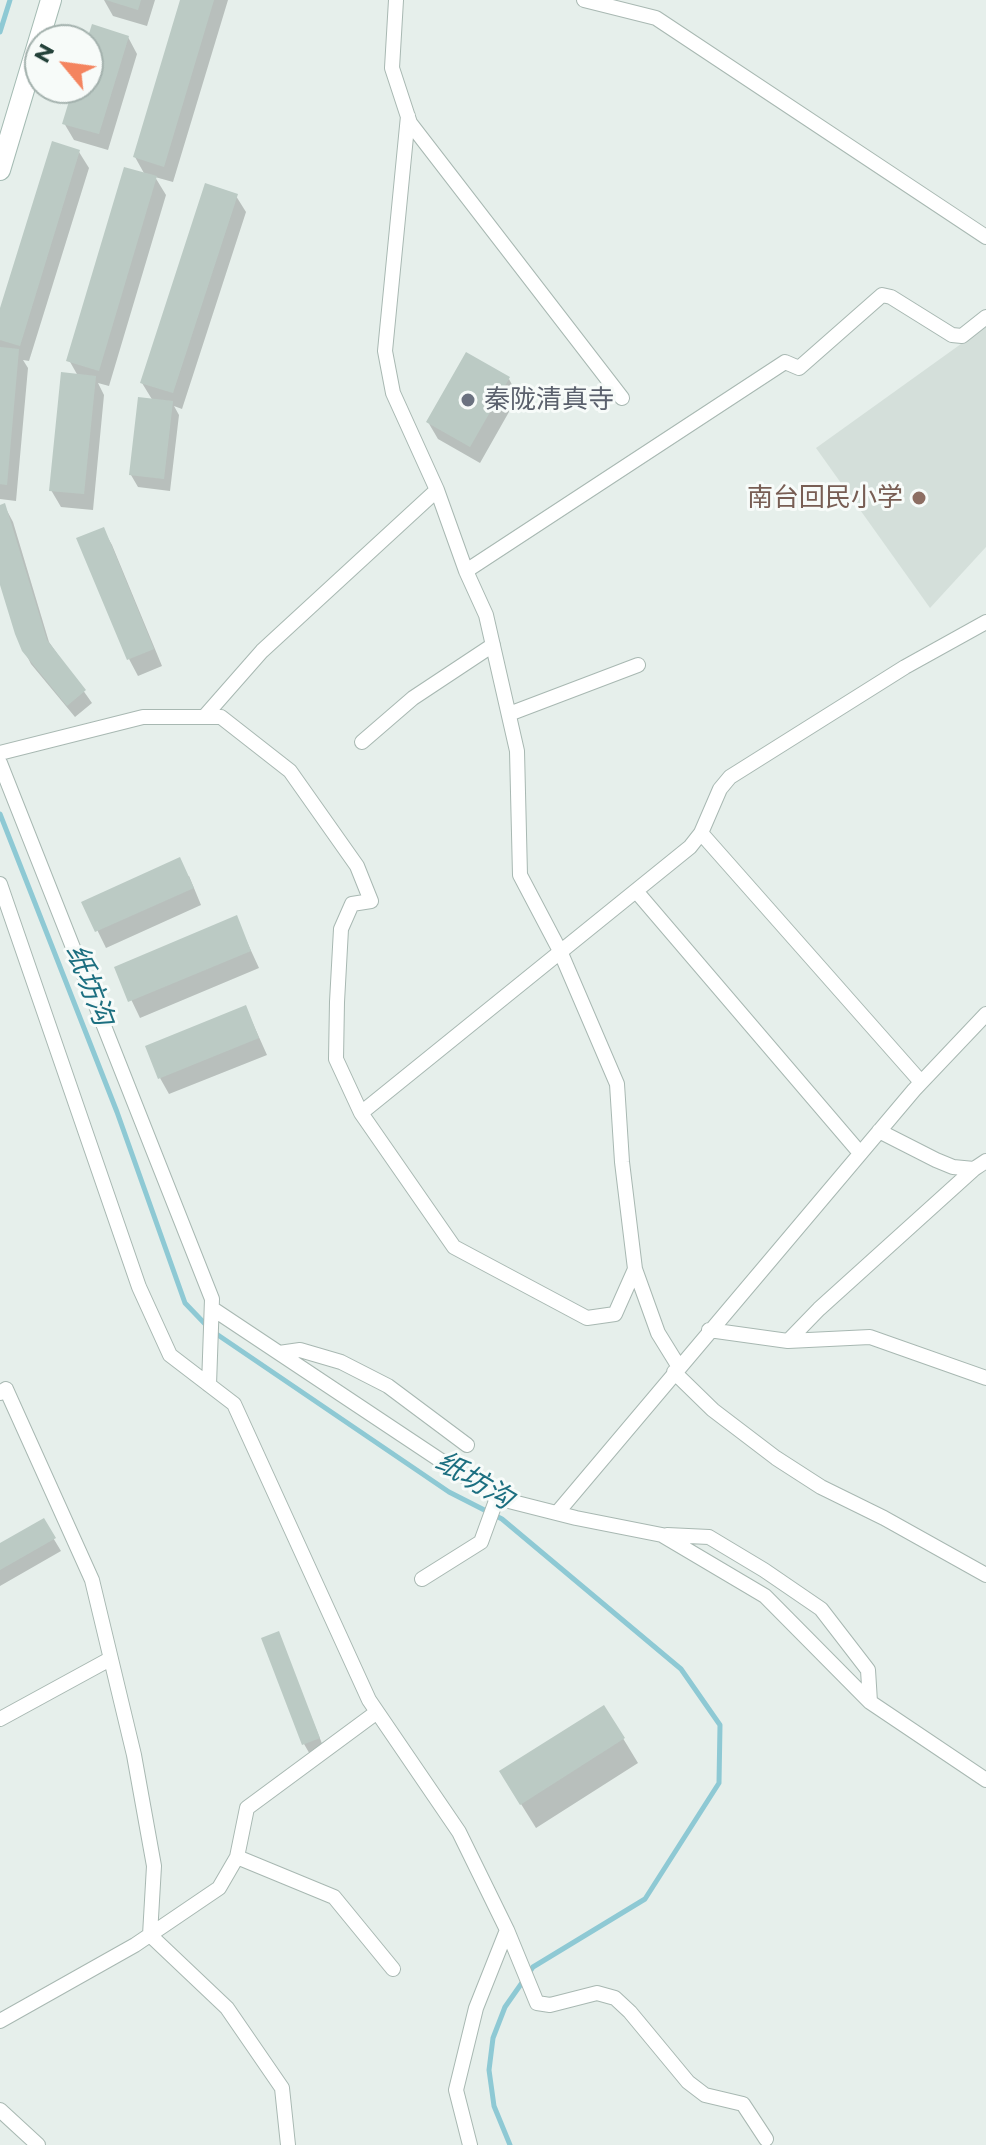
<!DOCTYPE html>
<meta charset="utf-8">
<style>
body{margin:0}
#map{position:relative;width:986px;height:2145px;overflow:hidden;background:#e6efeb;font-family:Montserrat,sans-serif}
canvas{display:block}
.north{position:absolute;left:24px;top:24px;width:80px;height:80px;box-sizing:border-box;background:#f7fbf9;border:2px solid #a3b1ad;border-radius:50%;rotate:299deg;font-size:22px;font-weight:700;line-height:32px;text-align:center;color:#24423a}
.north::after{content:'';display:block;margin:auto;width:28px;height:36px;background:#f4845f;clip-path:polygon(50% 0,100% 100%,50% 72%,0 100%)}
</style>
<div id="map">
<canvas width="986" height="2145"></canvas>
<div class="north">N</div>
</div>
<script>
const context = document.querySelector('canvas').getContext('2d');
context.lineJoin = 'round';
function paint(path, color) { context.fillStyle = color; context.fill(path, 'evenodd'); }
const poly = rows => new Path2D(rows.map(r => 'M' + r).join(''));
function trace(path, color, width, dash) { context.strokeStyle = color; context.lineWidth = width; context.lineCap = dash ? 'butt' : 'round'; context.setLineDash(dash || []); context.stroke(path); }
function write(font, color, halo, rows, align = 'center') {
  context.font = font + ' Montserrat,"Noto Sans SC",sans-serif'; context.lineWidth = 6; context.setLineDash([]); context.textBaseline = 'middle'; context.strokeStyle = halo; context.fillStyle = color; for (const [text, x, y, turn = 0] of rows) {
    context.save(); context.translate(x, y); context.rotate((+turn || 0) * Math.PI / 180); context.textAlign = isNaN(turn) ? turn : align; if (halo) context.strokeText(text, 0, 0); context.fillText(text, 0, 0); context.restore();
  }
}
paint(poly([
 [986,326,986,547,930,608,816,448]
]), '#d4dfda');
paint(poly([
 [104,0,155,0,147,26,113,16],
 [182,0,228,0,173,182,155,177,166,195,109,386,98,383,104,395,93,510,61,507,51,490,78,376,69,360,145,175,135,157],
 [128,37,137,54,108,150,74,140,64,123,75,88,88,88],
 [79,152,89,168,29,361,23,360,28,368,16,501,0,499,0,315],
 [236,196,246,212,182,409,174,406,179,415,170,491,138,487,131,475,153,401,142,383],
 [509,379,518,396,480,463,438,439,428,422],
 [4,505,13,522,49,642,92,703,75,717,31,664,24,650,0,578,0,507],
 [103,529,112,545,162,666,138,676,129,659],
 [189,876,201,905,106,948,84,903],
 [236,918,259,968,140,1018,116,968],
 [246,1008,267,1055,169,1094,160,1078],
 [43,1521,61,1551,0,1586,0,1546],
 [278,1634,325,1751,311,1756,304,1744],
 [604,1707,638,1763,536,1828,516,1796]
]), '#0003');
trace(poly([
 [0,32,10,0],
 [0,814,117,1112,185,1303,208,1327],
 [215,1333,449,1492,502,1519,681,1669,720,1725,719,1783,645,1899,533,1967,505,2007,493,2038,489,2070,494,2106,510,2145]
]), '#8ec9d4', 5);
paint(poly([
 [106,0,141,0,138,10],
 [180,0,214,0,164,167,133,157],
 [92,24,129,36,99,134,62,124,73,88,88,88,87,40],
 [52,141,80,150,20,346,0,340,0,308],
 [124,167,157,176,99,371,66,361],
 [205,183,238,194,173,393,140,383],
 [0,347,19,349,7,485,0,484],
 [466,352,510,377,470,447,426,422],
 [61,372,96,376,84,494,49,491],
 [138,397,173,401,164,479,129,475],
 [5,503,47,640,86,690,67,706,22,651,15,634,0,585,0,505],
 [104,527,154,649,127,660,76,538],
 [180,857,194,888,95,932,81,902],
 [237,915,251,951,128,1002,114,967],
 [246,1005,259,1038,158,1079,145,1046],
 [44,1518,56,1538,0,1570,0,1543],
 [279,1631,320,1738,302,1745,261,1638],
 [604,1705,625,1738,520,1805,499,1771]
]), '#bbcac4');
const street = poly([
 [396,0,392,68,410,123,622,398],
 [584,0,656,18,986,237],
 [408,116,385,351,393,393,437,490,466,571,486,615,517,751,520,875,560,951,617,1084,622,1162,635,1269,658,1333,679,1367],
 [466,571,785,362,799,368,882,295,891,297,952,335,962,336,986,317],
 [509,714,638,665],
 [204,717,262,651,437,490],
 [362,742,413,698,493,645],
 [0,753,143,717,221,717,290,771,357,866,371,901,352,904,341,929,337,1002,336,1059,361,1113],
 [0,763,212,1299,209,1385],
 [701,833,921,1082],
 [0,884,139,1287,170,1355,234,1404,369,1700,459,1832,507,1930,537,2003,550,2005,597,1993,615,1998,630,2012,688,2082,705,2095,743,2104,766,2139],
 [636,891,860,1153],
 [879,1131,936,1160,953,1167,974,1169],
 [635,1269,615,1314,587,1318,454,1247,361,1113,690,847,701,833,720,789,730,777,905,667,986,622],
 [213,1309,497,1498,481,1542,422,1579],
 [709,1330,788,1341,870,1337,986,1378],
 [788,1341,819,1309,974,1169,986,1161],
 [279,1353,300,1350,341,1362,388,1386,467,1445],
 [674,1372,713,1410,776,1458,821,1487,884,1518,986,1575],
 [0,1393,6,1389,92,1580,134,1755,154,1866,150,1935,227,2008,282,2088,288,2145],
 [497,1498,576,1518,662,1535,765,1596,870,1702,986,1780],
 [557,1513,914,1090,986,1014],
 [667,1535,709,1537,764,1570,821,1609,868,1670,870,1702],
 [0,1719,110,1659],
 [237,1857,334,1897,393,1969],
 [0,2021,135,1945,219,1888,237,1857,247,1808,377,1712],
 [0,2110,38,2145],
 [470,2145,456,2090,476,2008,507,1930]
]);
const secondary = poly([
 [0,170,51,0]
]);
trace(street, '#a8b8b2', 16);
trace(secondary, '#a4bbb3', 22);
trace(street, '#fff', 14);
trace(secondary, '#fff', 20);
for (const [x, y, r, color] of [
 [468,400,8,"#6b7280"],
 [919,498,8,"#8d6e63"]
]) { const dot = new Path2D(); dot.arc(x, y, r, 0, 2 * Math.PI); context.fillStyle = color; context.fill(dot); trace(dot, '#f7fbf9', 3); }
write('26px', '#5b616d', '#f7fbf9', [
 ["秦陇清真寺",484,400]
], 'left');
write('26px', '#785e54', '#f7fbf9', [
 ["南台回民小学",903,498]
], 'right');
write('italic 28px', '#1c6f80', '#f7fbf9', [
 ["纸坊沟",89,985,69],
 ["纸坊沟",474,1481,31]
]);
</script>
